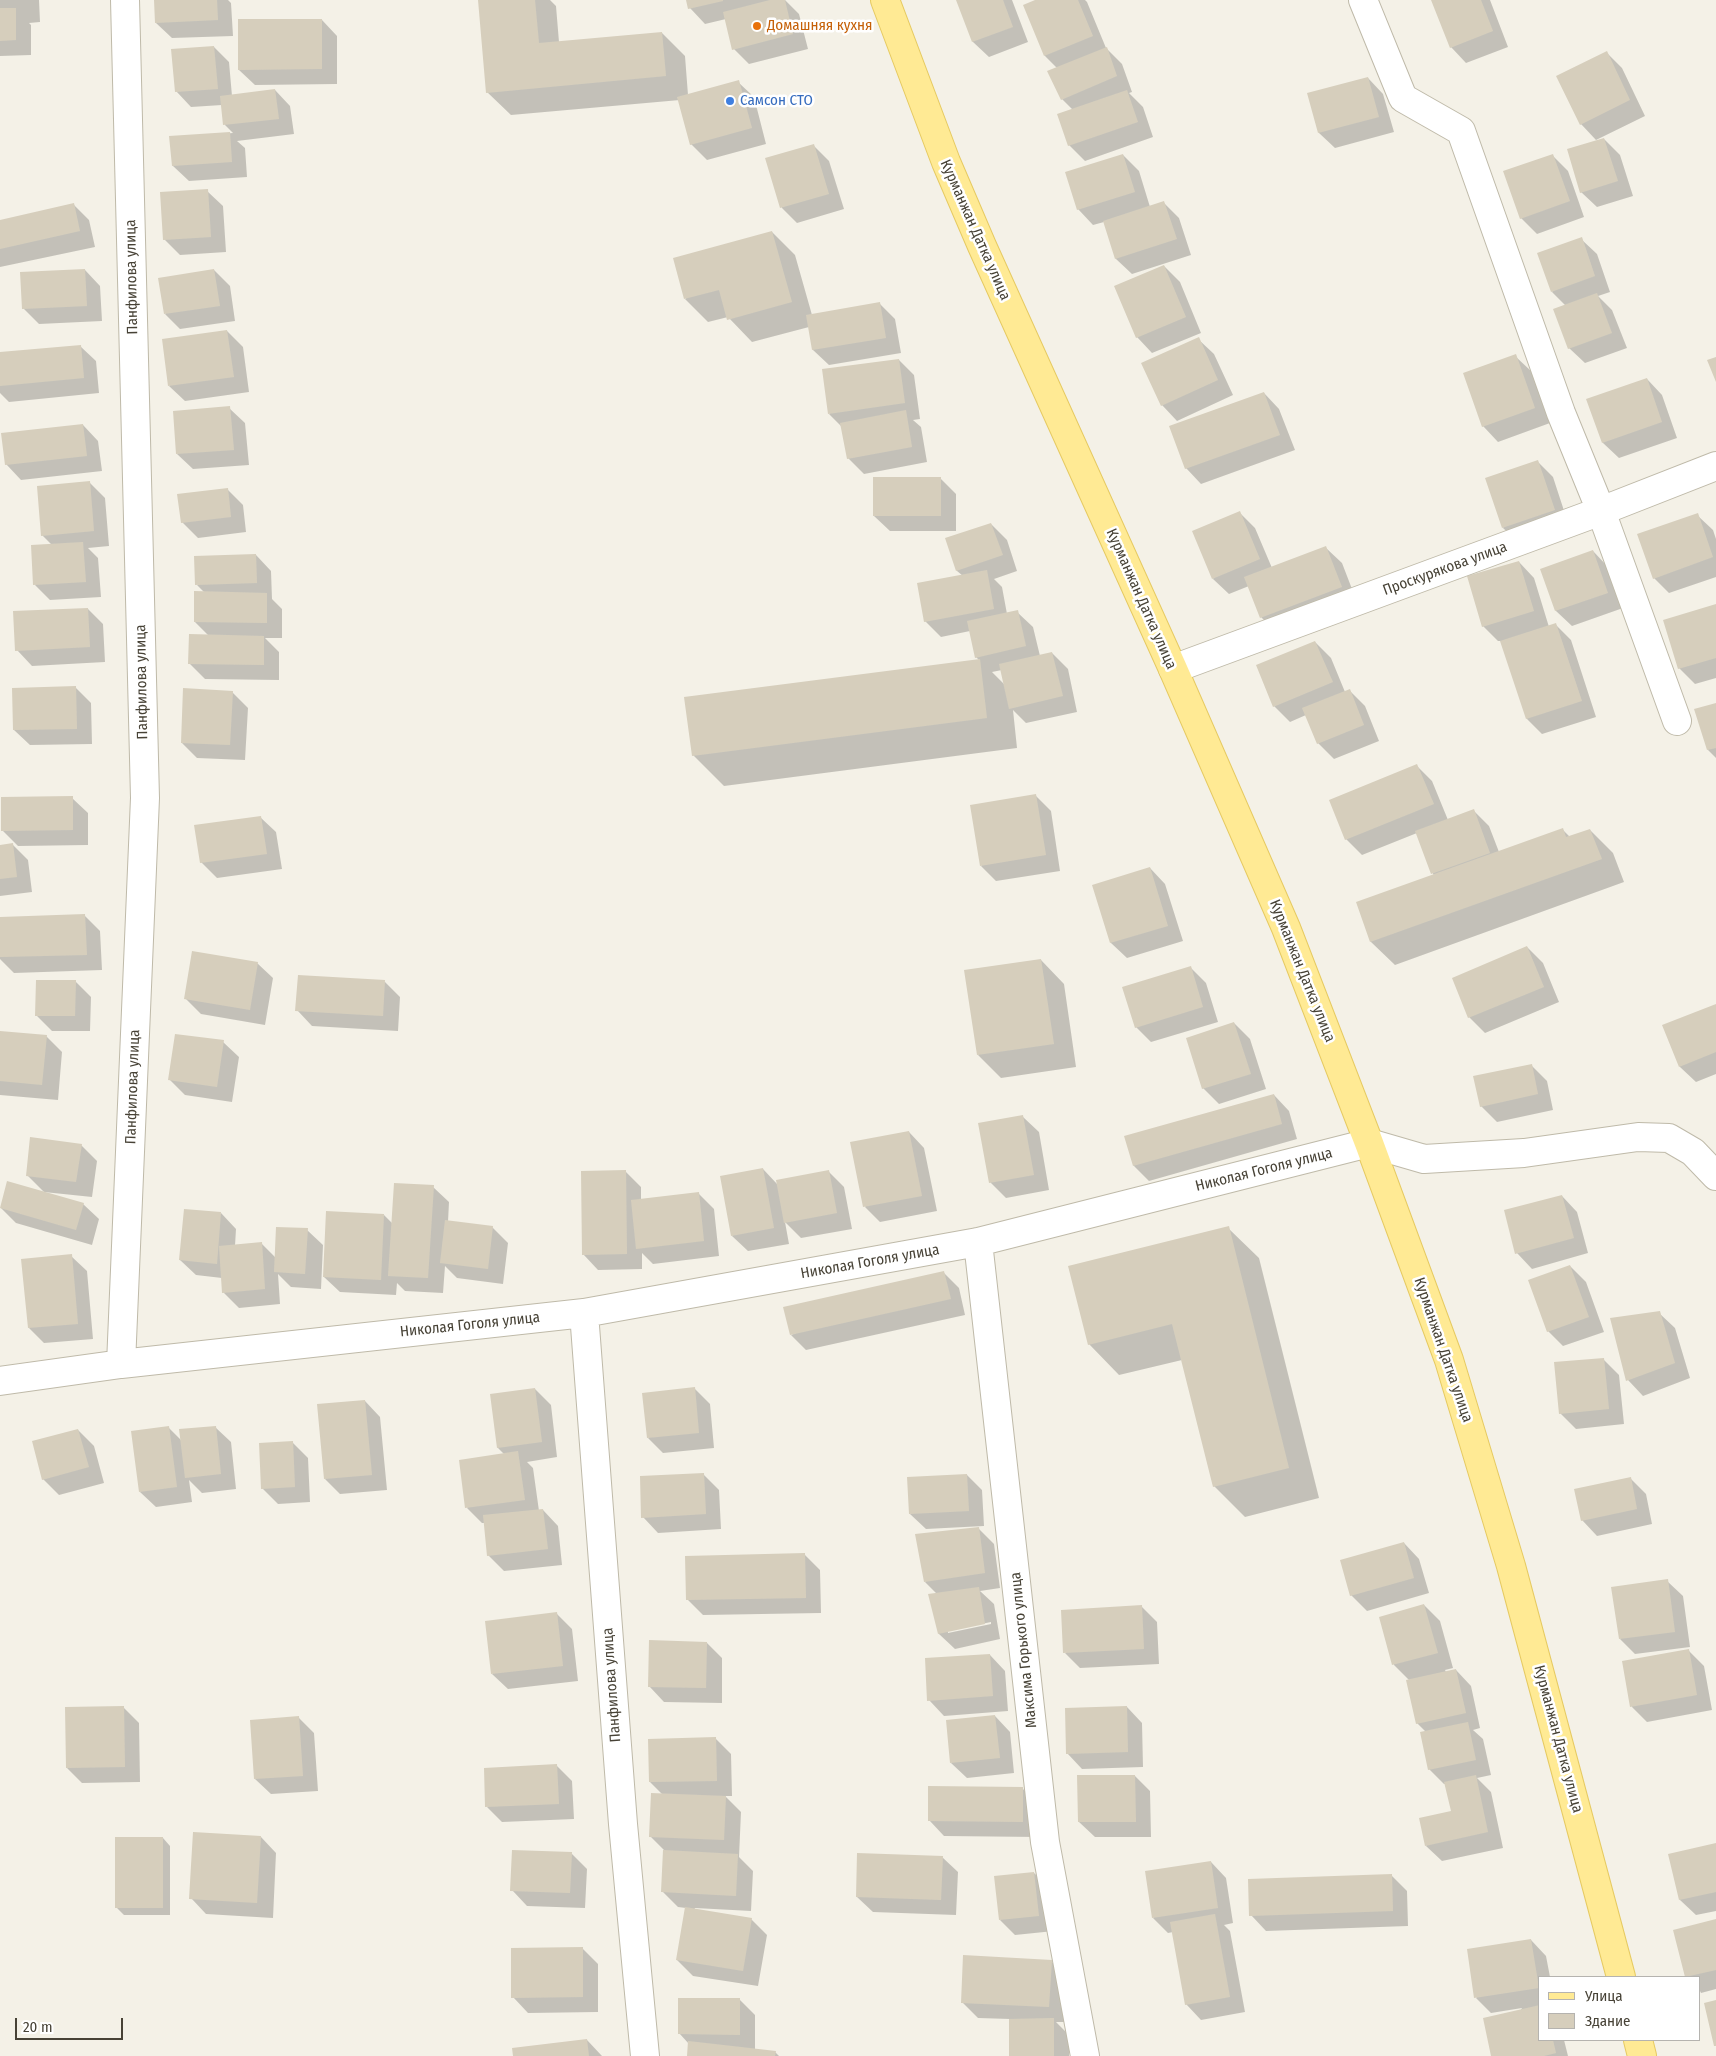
<!DOCTYPE html>
<meta charset="utf-8">
<style>
body{margin:0}
#map{position:relative;width:1716px;height:2056px;overflow:hidden;background:#f4f1e7;font-family:"Fira Sans Condensed",sans-serif}
canvas{display:block}
.legend{position:absolute;left:1538px;top:1976px;width:162px;height:65px;box-sizing:border-box;background:#fff;border:1px solid #b5b3af;margin:0;padding:6px 9px;list-style:none;font-size:15px;color:#474236}
.legend li{display:flex;align-items:center;gap:10px;height:25px}
.legend b{width:25px;border:1px solid #b5b3af}
.scale{position:absolute;left:15px;top:2018px;width:108px;height:22px;box-sizing:border-box;border:2px solid #474236;border-top:0;padding-left:6px;font-size:15px;line-height:18px;white-space:nowrap;color:#474236;-webkit-text-stroke:4px #fff;paint-order:stroke}
</style>
<div id="map">
<canvas width="1716" height="2056"></canvas>
<ul class="legend">
<li><b style="height:6px;background:#ffea94"></b>Улица</li>
<li><b style="height:14px;background:#d6cebc"></b>Здание</li>
</ul>
<div class="scale">20 m</div>
</div>
<script>
const context = document.querySelector('canvas').getContext('2d');
context.lineJoin = 'round';
function paint(path, color) { context.fillStyle = color; context.fill(path, 'evenodd'); }
const poly = rows => new Path2D(rows.map(r => 'M' + r).join(''));
function trace(path, color, width, dash) { context.strokeStyle = color; context.lineWidth = width; context.lineCap = dash ? 'butt' : 'round'; context.setLineDash(dash || []); context.stroke(path); }
function write(font, color, halo, rows, align = 'center') {
  context.font = font + ' "Fira Sans Condensed",sans-serif'; context.lineWidth = 5; context.setLineDash([]); context.textBaseline = 'middle'; context.strokeStyle = halo; context.fillStyle = color; for (const [text, x, y, turn = 0] of rows) {
    context.save(); context.translate(x, y); context.rotate((+turn || 0) * Math.PI / 180); context.textAlign = isNaN(turn) ? turn : align; if (halo) context.strokeText(text, 0, 0); context.fillText(text, 0, 0); context.restore();
  }
}
paint(poly([
 [0,0,39,0,40,22,29,23,31,25,31,55,0,56],
 [155,0,228,0,231,3,233,36,172,38,156,23],
 [479,0,550,0,556,6,559,42,662,33,685,56,688,95,738,82,754,97,766,144,707,160,691,144,680,100,511,115,487,92],
 [688,0,785,0,799,14,808,49,749,64,734,49,726,19,705,24,690,8],
 [958,0,1012,0,1028,42,989,57,973,42],
 [1038,0,1085,0,1087,2,1106,48,1122,64,1132,92,1129,93,1143,107,1153,137,1085,161,1069,145,1073,110,1062,99,1057,68,1045,56],
 [1433,0,1490,0,1508,47,1466,63,1451,47],
 [322,20,337,36,337,84,255,85,239,70],
 [214,47,229,62,232,96,275,90,290,106,294,134,237,141,245,148,247,177,189,181,173,166,171,137,233,133,225,125,222,105,191,107,176,91],
 [1607,53,1622,68,1645,116,1596,140,1581,124],
 [1368,78,1383,94,1394,132,1335,148,1319,133,1308,94],
 [1604,139,1620,155,1633,196,1597,207,1581,192],
 [813,145,829,161,844,209,797,223,782,208,767,159],
 [1123,155,1139,171,1150,207,1164,203,1179,218,1191,255,1132,274,1116,259,1104,222,1093,225,1078,209],
 [1552,155,1568,171,1584,217,1537,234,1521,218],
 [207,191,223,206,226,252,180,255,164,239],
 [74,205,89,220,95,247,0,267,0,221],
 [772,232,795,255,812,315,880,304,895,319,901,353,829,365,813,350,809,327,752,342,728,317,708,322,685,299],
 [1581,239,1597,254,1610,292,1598,296,1612,310,1627,348,1585,363,1569,348,1566,306,1552,292],
 [1164,266,1180,282,1201,333,1152,353,1137,337],
 [85,270,100,286,102,321,39,324,23,308],
 [214,270,230,286,235,321,180,329,165,314],
 [227,331,243,347,249,392,185,401,169,386],
 [1198,339,1214,354,1233,395,1177,421,1162,405],
 [80,346,96,361,99,393,9,402,0,393,0,353],
 [1515,356,1531,371,1550,423,1498,442,1483,426],
 [899,360,914,375,920,419,913,420,921,427,927,462,864,474,848,458,842,427,829,414],
 [1647,379,1662,395,1677,438,1619,458,1603,443,1588,400],
 [1264,393,1279,409,1295,450,1201,484,1186,468],
 [229,408,245,423,249,465,193,469,177,454],
 [83,425,98,441,102,471,21,480,6,464],
 [1537,461,1553,477,1569,526,1519,543,1503,528],
 [940,478,956,494,956,531,890,531,874,516],
 [89,482,105,498,109,546,88,548,98,558,101,597,50,600,35,585,52,545,42,535],
 [227,489,243,505,246,532,198,538,182,522],
 [1240,513,1255,528,1272,568,1326,548,1342,563,1357,602,1276,632,1261,617,1249,586,1229,594,1213,579],
 [1697,515,1713,530,1716,539,1716,577,1669,593,1654,578],
 [991,524,1007,540,1017,571,994,579,1002,587,1007,614,1017,612,1033,627,1040,656,1052,653,1068,669,1077,712,1026,723,1013,710,1017,748,724,786,693,755,979,660,976,657,970,631,941,637,925,621,963,576,957,571,947,539],
 [1002,670,1005,685,992,672],
 [1593,551,1608,567,1623,608,1572,626,1556,611,1542,569],
 [256,555,271,571,272,599,282,609,282,638,265,638,279,652,279,680,205,679,189,663,209,636,195,622,204,592,197,585],
 [1519,562,1534,578,1549,627,1556,625,1571,640,1596,717,1542,734,1527,719,1501,641,1498,641,1483,626],
 [1716,606,1716,678,1695,684,1679,668],
 [88,609,103,624,105,662,32,666,17,650],
 [1315,642,1331,658,1345,692,1349,690,1365,706,1379,741,1334,759,1318,743,1306,715,1290,722,1274,706],
 [75,687,91,703,92,744,30,745,14,730],
 [232,692,248,708,245,760,197,758,182,743],
 [1716,704,1716,758,1708,750],
 [1417,766,1432,781,1448,820,1474,811,1489,826,1499,852,1563,830,1570,837,1590,830,1613,853,1624,882,1395,965,1371,942,1357,903,1434,876,1417,833,1362,855,1346,839],
 [1035,795,1051,811,1060,871,996,881,981,866],
 [72,798,88,813,88,845,18,846,2,830],
 [260,817,276,832,282,869,217,878,201,862],
 [12,844,28,860,32,892,0,896,0,846],
 [1150,868,1165,884,1183,941,1127,958,1111,943,1094,886],
 [84,915,100,931,102,970,14,973,0,959,0,918],
 [1527,947,1543,963,1559,1002,1485,1033,1469,1017],
 [1041,960,1064,984,1076,1067,1001,1078,978,1055],
 [257,963,273,978,265,1025,201,1014,186,999],
 [1190,967,1206,983,1218,1022,1151,1042,1136,1027],
 [75,981,91,997,90,1031,52,1031,36,1015],
 [385,982,400,997,398,1031,312,1026,297,1010],
 [1716,1005,1716,1074,1696,1082,1680,1067,1664,1026],
 [1234,1023,1250,1039,1266,1089,1219,1104,1203,1088],
 [0,1032,46,1036,62,1052,58,1100,0,1095],
 [223,1042,239,1057,232,1102,185,1095,170,1080],
 [1531,1065,1547,1081,1553,1110,1497,1122,1481,1106],
 [1274,1095,1289,1111,1297,1139,1149,1181,1134,1166,1126,1137],
 [1023,1117,1039,1132,1049,1190,1006,1198,990,1182],
 [909,1132,924,1148,937,1211,880,1222,865,1207],
 [81,1145,97,1161,92,1197,44,1192,27,1175],
 [763,1169,778,1185,828,1171,844,1187,852,1229,801,1238,785,1222,789,1244,748,1251,732,1236],
 [626,1172,641,1187,641,1200,698,1193,714,1209,719,1256,653,1264,642,1253,642,1269,598,1270,583,1254],
 [433,1187,449,1202,448,1222,492,1227,508,1243,503,1284,457,1278,445,1266,443,1293,405,1291,397,1283,396,1295,340,1292,324,1277,384,1215,393,1224],
 [1562,1196,1577,1212,1588,1253,1532,1269,1517,1253],
 [83,1204,99,1219,92,1245,16,1223,1,1208],
 [221,1213,236,1229,235,1246,261,1243,276,1258,307,1230,323,1245,321,1289,291,1287,278,1274,280,1304,239,1308,223,1292,222,1278,196,1275,180,1260],
 [1228,1228,1259,1258,1319,1498,1245,1517,1214,1486,1182,1360,1119,1375,1089,1344],
 [71,1256,87,1271,93,1339,44,1343,29,1328],
 [1570,1266,1586,1282,1604,1332,1563,1346,1548,1331],
 [943,1272,959,1288,965,1315,806,1350,791,1335],
 [1659,1313,1675,1328,1690,1378,1643,1396,1628,1380],
 [1603,1359,1619,1375,1624,1424,1576,1429,1560,1413],
 [694,1388,710,1404,714,1448,663,1453,648,1438],
 [535,1389,551,1405,557,1457,527,1462,533,1468,539,1511,543,1510,558,1526,562,1565,504,1571,488,1555,485,1523,482,1523,467,1508,505,1455,498,1448,491,1395],
 [365,1401,380,1417,387,1490,340,1494,325,1479],
 [168,1427,182,1441,215,1427,231,1442,236,1489,202,1493,189,1480,192,1502,156,1507,140,1492],
 [78,1430,94,1446,104,1483,59,1495,43,1479],
 [292,1442,308,1458,310,1502,278,1504,262,1488],
 [703,1474,719,1490,721,1529,658,1533,643,1517],
 [967,1475,982,1490,984,1526,926,1529,910,1514],
 [1630,1478,1646,1494,1652,1524,1597,1536,1582,1520],
 [978,1528,994,1544,1000,1588,980,1591,994,1604,1000,1639,955,1649,939,1634,937,1594,925,1582],
 [991,1622,991,1624,948,1633,948,1631],
 [1404,1543,1419,1559,1429,1593,1367,1611,1351,1595],
 [805,1555,820,1570,821,1613,703,1615,687,1599],
 [1667,1581,1683,1596,1690,1647,1635,1654,1620,1639],
 [1424,1605,1440,1621,1453,1668,1445,1670,1446,1672,1456,1670,1471,1686,1480,1728,1473,1730,1483,1739,1491,1775,1477,1778,1491,1792,1503,1848,1442,1861,1426,1846,1452,1812,1446,1784,1444,1784,1429,1769,1426,1732,1417,1723,1410,1681,1394,1665,1380,1618],
 [1141,1606,1157,1622,1159,1664,1080,1668,1065,1653],
 [557,1614,572,1629,578,1681,508,1689,492,1674],
 [707,1643,722,1658,722,1703,664,1702,649,1686],
 [1689,1651,1704,1666,1712,1710,1647,1722,1632,1707,1624,1662],
 [990,1655,1005,1671,1008,1711,944,1716,929,1700],
 [123,1707,139,1723,140,1782,82,1783,67,1768],
 [1127,1707,1142,1723,1143,1767,1082,1769,1067,1753],
 [995,1716,1010,1732,1014,1773,967,1778,951,1763],
 [299,1718,314,1733,318,1791,271,1794,255,1779],
 [715,1738,731,1754,732,1796,725,1796,741,1812,739,1857,753,1871,751,1911,695,1908,694,1910,751,1919,767,1935,758,1986,693,1976,677,1960,686,1908,678,1907,663,1892,665,1851,651,1837,663,1795,650,1782],
 [556,1765,572,1781,574,1819,502,1822,487,1807],
 [1135,1776,1150,1791,1151,1837,1095,1837,1079,1822],
 [1022,1788,1038,1804,1038,1837,944,1836,929,1820],
 [261,1837,276,1853,273,1918,206,1914,191,1898],
 [163,1838,170,1846,170,1915,124,1915,117,1908],
 [1716,1844,1716,1911,1696,1915,1680,1900,1669,1855],
 [571,1853,587,1869,585,1908,527,1906,512,1890],
 [942,1857,958,1872,956,1915,873,1912,857,1897],
 [1211,1862,1226,1878,1233,1923,1224,1925,1230,1931,1245,2012,1201,2020,1186,2004,1173,1932,1168,1933,1153,1918],
 [1034,1873,1050,1888,1054,1931,1015,1935,1000,1920],
 [1391,1875,1407,1891,1408,1926,1266,1931,1251,1915],
 [1716,1921,1716,1989,1701,1993,1700,1991,1700,1977,1686,1977,1674,1931],
 [1531,1940,1546,1956,1550,1977,1540,1977,1540,2040,1564,2040,1568,2056,1493,2056,1522,2008,1491,2013,1476,1998],
 [582,1948,598,1964,598,2012,528,2013,513,1997],
 [1051,1961,1067,1977,1064,2022,1056,2022,1069,2035,1069,2056,1010,2056,1010,2019,978,2018,962,2002],
 [739,1999,755,2015,755,2050,775,2052,779,2056,688,2056,689,2044,679,2033],
 [587,2040,602,2056,514,2056]
]), '#0003');
paint(poly([
 [154,0,217,0,218,20,155,23],
 [478,0,535,0,539,43,662,32,666,76,486,93],
 [686,0,723,0,723,1,688,9],
 [770,0,785,0,793,34,732,50,723,12],
 [956,0,1003,0,1013,27,972,42],
 [1035,0,1078,0,1093,36,1044,56,1023,5],
 [1431,0,1481,0,1493,31,1450,48],
 [0,8,16,8,16,40,0,41],
 [238,19,322,19,322,69,238,70],
 [214,46,218,89,175,92,171,49],
 [1107,47,1117,76,1061,100,1047,71],
 [1607,51,1630,100,1580,125,1556,76],
 [1368,77,1379,117,1318,133,1307,93],
 [739,80,752,128,690,145,677,97],
 [275,89,279,119,223,125,220,96],
 [1127,90,1138,122,1068,146,1057,114],
 [230,132,232,162,172,166,169,136],
 [1604,138,1618,181,1580,193,1567,149],
 [814,144,829,194,780,208,765,158],
 [1123,154,1135,192,1077,210,1065,172],
 [1553,154,1570,201,1520,219,1503,171],
 [208,189,211,237,163,240,160,192],
 [1164,201,1177,239,1115,259,1103,221],
 [74,203,80,231,0,249,0,220],
 [772,231,792,302,727,320,719,290,684,299,673,258],
 [1582,237,1595,276,1551,292,1537,253],
 [1164,265,1186,317,1136,338,1114,286],
 [85,269,87,306,22,309,20,272],
 [214,269,220,306,164,314,158,278],
 [1597,293,1612,333,1568,349,1553,309],
 [880,302,886,338,812,350,806,315],
 [227,330,234,377,168,386,162,339],
 [1199,337,1218,380,1161,406,1141,363],
 [81,345,84,378,0,386,0,352],
 [1516,354,1535,408,1482,427,1463,373],
 [1716,357,1716,382,1707,360],
 [899,359,905,403,828,414,822,369],
 [1647,378,1662,422,1602,443,1586,399],
 [1264,392,1280,435,1185,469,1169,426],
 [230,406,234,450,176,454,173,411],
 [906,410,912,447,847,459,840,423],
 [83,424,87,456,5,465,1,433],
 [1538,460,1555,510,1502,528,1485,478],
 [873,477,941,477,941,516,873,516],
 [90,481,94,531,41,536,37,486],
 [228,488,231,517,181,523,177,494],
 [1240,511,1260,559,1212,579,1192,531],
 [1698,513,1713,557,1653,579,1637,534],
 [991,523,1003,555,956,571,945,538],
 [83,542,86,582,33,585,31,545],
 [1326,546,1342,587,1260,618,1244,577],
 [1593,550,1608,593,1555,611,1540,569],
 [256,554,257,583,195,585,194,556],
 [1519,561,1534,611,1482,627,1467,576],
 [987,570,994,609,924,622,917,583],
 [194,591,267,593,267,623,194,622],
 [1716,604,1716,658,1678,669,1663,620],
 [88,608,90,647,15,651,13,611],
 [1018,610,1026,646,975,658,967,621],
 [1556,623,1582,701,1526,719,1500,641],
 [189,634,264,636,264,665,188,664],
 [1315,641,1333,682,1273,707,1256,665],
 [1052,652,1063,696,1009,709,999,664],
 [980,659,987,718,692,756,684,697],
 [76,686,77,729,13,730,12,688],
 [183,688,233,691,230,745,181,743],
 [1350,689,1364,725,1317,744,1302,708],
 [1716,703,1716,748,1707,750,1694,709],
 [1417,764,1434,804,1345,840,1329,800],
 [1036,794,1046,855,980,866,970,805],
 [73,796,73,830,1,831,1,797],
 [1474,809,1490,853,1431,874,1415,831],
 [261,816,267,854,200,863,194,825],
 [1563,828,1566,837,1590,829,1602,859,1370,942,1356,902],
 [13,843,17,877,0,879,0,845],
 [1150,867,1168,926,1110,943,1092,885],
 [85,914,87,955,0,957,0,917],
 [1527,946,1544,987,1468,1018,1452,978],
 [192,951,258,962,250,1010,184,999],
 [1041,959,1054,1044,977,1055,964,970],
 [1191,966,1203,1007,1135,1028,1122,987],
 [298,975,385,980,383,1016,295,1011],
 [36,980,76,980,75,1016,35,1016],
 [1716,1004,1716,1052,1679,1067,1662,1025],
 [1234,1022,1251,1074,1202,1089,1186,1038],
 [0,1031,47,1035,42,1085,0,1081],
 [175,1034,224,1040,217,1087,168,1080],
 [1532,1064,1538,1094,1480,1107,1473,1076],
 [1274,1094,1282,1124,1133,1166,1124,1136],
 [1023,1115,1034,1175,989,1183,978,1123],
 [909,1131,922,1196,863,1207,850,1142],
 [30,1137,82,1144,76,1182,26,1176],
 [763,1168,774,1228,731,1236,720,1176],
 [626,1170,627,1254,582,1255,581,1171],
 [829,1170,837,1213,784,1223,776,1180],
 [7,1181,84,1203,76,1230,0,1208],
 [394,1183,434,1185,428,1278,388,1276],
 [699,1192,704,1241,636,1249,631,1200],
 [1562,1195,1574,1238,1515,1254,1504,1210],
 [184,1209,221,1212,217,1264,179,1260],
 [326,1211,384,1214,381,1280,323,1277],
 [445,1220,493,1226,488,1269,440,1263],
 [1229,1226,1289,1468,1213,1487,1172,1324,1088,1345,1068,1266],
 [276,1227,308,1228,305,1274,274,1272],
 [262,1242,265,1289,222,1293,219,1246],
 [72,1254,78,1324,28,1328,21,1259],
 [1570,1265,1589,1317,1547,1332,1528,1280],
 [944,1271,951,1299,790,1335,783,1307],
 [1660,1311,1675,1363,1626,1381,1610,1318],
 [1604,1358,1609,1409,1559,1414,1554,1362],
 [695,1387,699,1433,647,1438,642,1393],
 [535,1388,542,1442,497,1448,490,1394],
 [365,1400,372,1475,324,1479,317,1404],
 [169,1426,177,1487,139,1492,131,1431],
 [216,1426,221,1474,185,1478,179,1429],
 [78,1429,89,1467,42,1480,32,1441],
 [293,1441,295,1487,261,1489,259,1443],
 [518,1451,525,1500,465,1508,459,1460],
 [704,1473,706,1514,641,1518,640,1476],
 [967,1474,969,1511,909,1514,907,1477],
 [1631,1477,1637,1509,1581,1521,1574,1489],
 [543,1509,548,1549,487,1556,483,1515],
 [979,1527,985,1573,924,1582,915,1534],
 [1404,1542,1414,1578,1350,1596,1340,1560],
 [805,1553,806,1598,686,1600,685,1556],
 [1668,1579,1675,1632,1619,1639,1611,1587],
 [979,1587,985,1624,938,1634,928,1594],
 [1424,1604,1438,1653,1392,1665,1379,1617],
 [1142,1605,1144,1649,1063,1653,1061,1610],
 [557,1612,563,1666,491,1674,485,1621],
 [649,1640,707,1642,706,1688,648,1687],
 [1689,1649,1697,1695,1630,1707,1622,1661],
 [990,1654,993,1696,927,1701,925,1658],
 [1456,1669,1466,1713,1416,1724,1406,1680],
 [124,1706,125,1767,66,1768,65,1707],
 [1127,1706,1128,1752,1066,1754,1065,1708],
 [995,1715,1000,1758,950,1763,946,1720],
 [299,1716,303,1776,254,1779,250,1720],
 [1468,1722,1476,1760,1428,1770,1420,1732],
 [716,1737,717,1781,649,1782,648,1739],
 [557,1764,559,1804,485,1807,484,1768],
 [1077,1775,1135,1775,1136,1822,1078,1822],
 [1476,1775,1488,1832,1425,1846,1419,1818,1451,1811,1444,1782],
 [928,1786,1023,1787,1023,1822,928,1821],
 [651,1793,726,1796,724,1840,649,1837],
 [193,1832,261,1836,257,1903,189,1899],
 [115,1837,163,1837,163,1908,115,1908],
 [1716,1843,1716,1892,1679,1900,1668,1854],
 [512,1850,572,1852,570,1893,510,1891],
 [663,1850,738,1854,736,1896,661,1892],
 [857,1853,943,1856,941,1900,856,1897],
 [1211,1861,1218,1908,1152,1918,1145,1871],
 [1034,1872,1039,1916,999,1920,994,1876],
 [1392,1874,1393,1911,1249,1916,1248,1879],
 [685,1907,752,1918,743,1971,676,1960],
 [1215,1914,1230,1997,1185,2005,1170,1922],
 [1716,1919,1716,1970,1685,1977,1673,1930],
 [1531,1939,1539,1988,1474,1998,1467,1949],
 [583,1947,583,1997,511,1998,511,1948],
 [963,1955,1052,1960,1049,2007,961,2003],
 [678,1998,740,1998,740,2035,678,2034],
 [1716,2000,1716,2046,1714,2046,1704,2003],
 [1540,2005,1540,2040,1553,2040,1556,2053,1544,2056,1491,2056,1483,2018],
 [1054,2018,1054,2056,1009,2056,1009,2019],
 [587,2039,589,2056,513,2056,512,2048],
 [688,2041,776,2051,775,2056,687,2056]
]), '#d6cebc');
const street = poly([
 [1363,0,1403,98,1461,131,1561,413,1601,511,1677,721],
 [1173,669,1601,511,1716,466],
 [978,1242,1045,1842,1085,2056],
 [584,1313,623,1824,645,2056],
 [121,1364,145,798,125,0],
 [0,1381,121,1364,584,1313,978,1242,1369,1143,1424,1159,1524,1153,1638,1137,1669,1138,1693,1152,1716,1176]
]);
const primary = poly([
 [885,0,946,162,982,246,1173,669,1286,928,1369,1143,1449,1360,1511,1566,1621,1977],
 [1638,2040,1642,2056]
]);
trace(street, '#bfbaa9', 30);
trace(primary, '#e6ca62', 30);
trace(street, '#fff', 28);
trace(primary, '#ffea94', 28);
for (const [x, y, r, color] of [
 [757,26,5,"#e8710a"],
 [730,101,5,"#3f7fe0"]
]) { const dot = new Path2D(); dot.arc(x, y, r, 0, 2 * Math.PI); context.fillStyle = color; context.fill(dot); trace(dot, '#fff', 2); }
write('15px', '#c56008', '#fff', [
 ["Домашняя кухня",767,26]
], 'left');
write('15px', '#366cbe', '#fff', [
 ["Самсон СТО",740,101]
], 'left');
write('15px', '#474236', '#fff', [
 ["Курманжан Датка улица",975,230,66],
 ["Панфилова улица",132,277,-91],
 ["Проскурякова улица",1445,569,-20],
 ["Курманжан Датка улица",1141,599,66],
 ["Панфилова улица",142,682,-91],
 ["Курманжан Датка улица",1302,971,68],
 ["Панфилова улица",133,1087,-88],
 ["Николая Гоголя улица",1264,1170,-14],
 ["Николая Гоголя улица",870,1262,-10],
 ["Николая Гоголя улица",470,1325,-6],
 ["Курманжан Датка улица",1443,1350,71],
 ["Максима Горького улица",1024,1650,-96],
 ["Панфилова улица",612,1685,-94],
 ["Курманжан Датка улица",1558,1739,75]
]);
</script>
